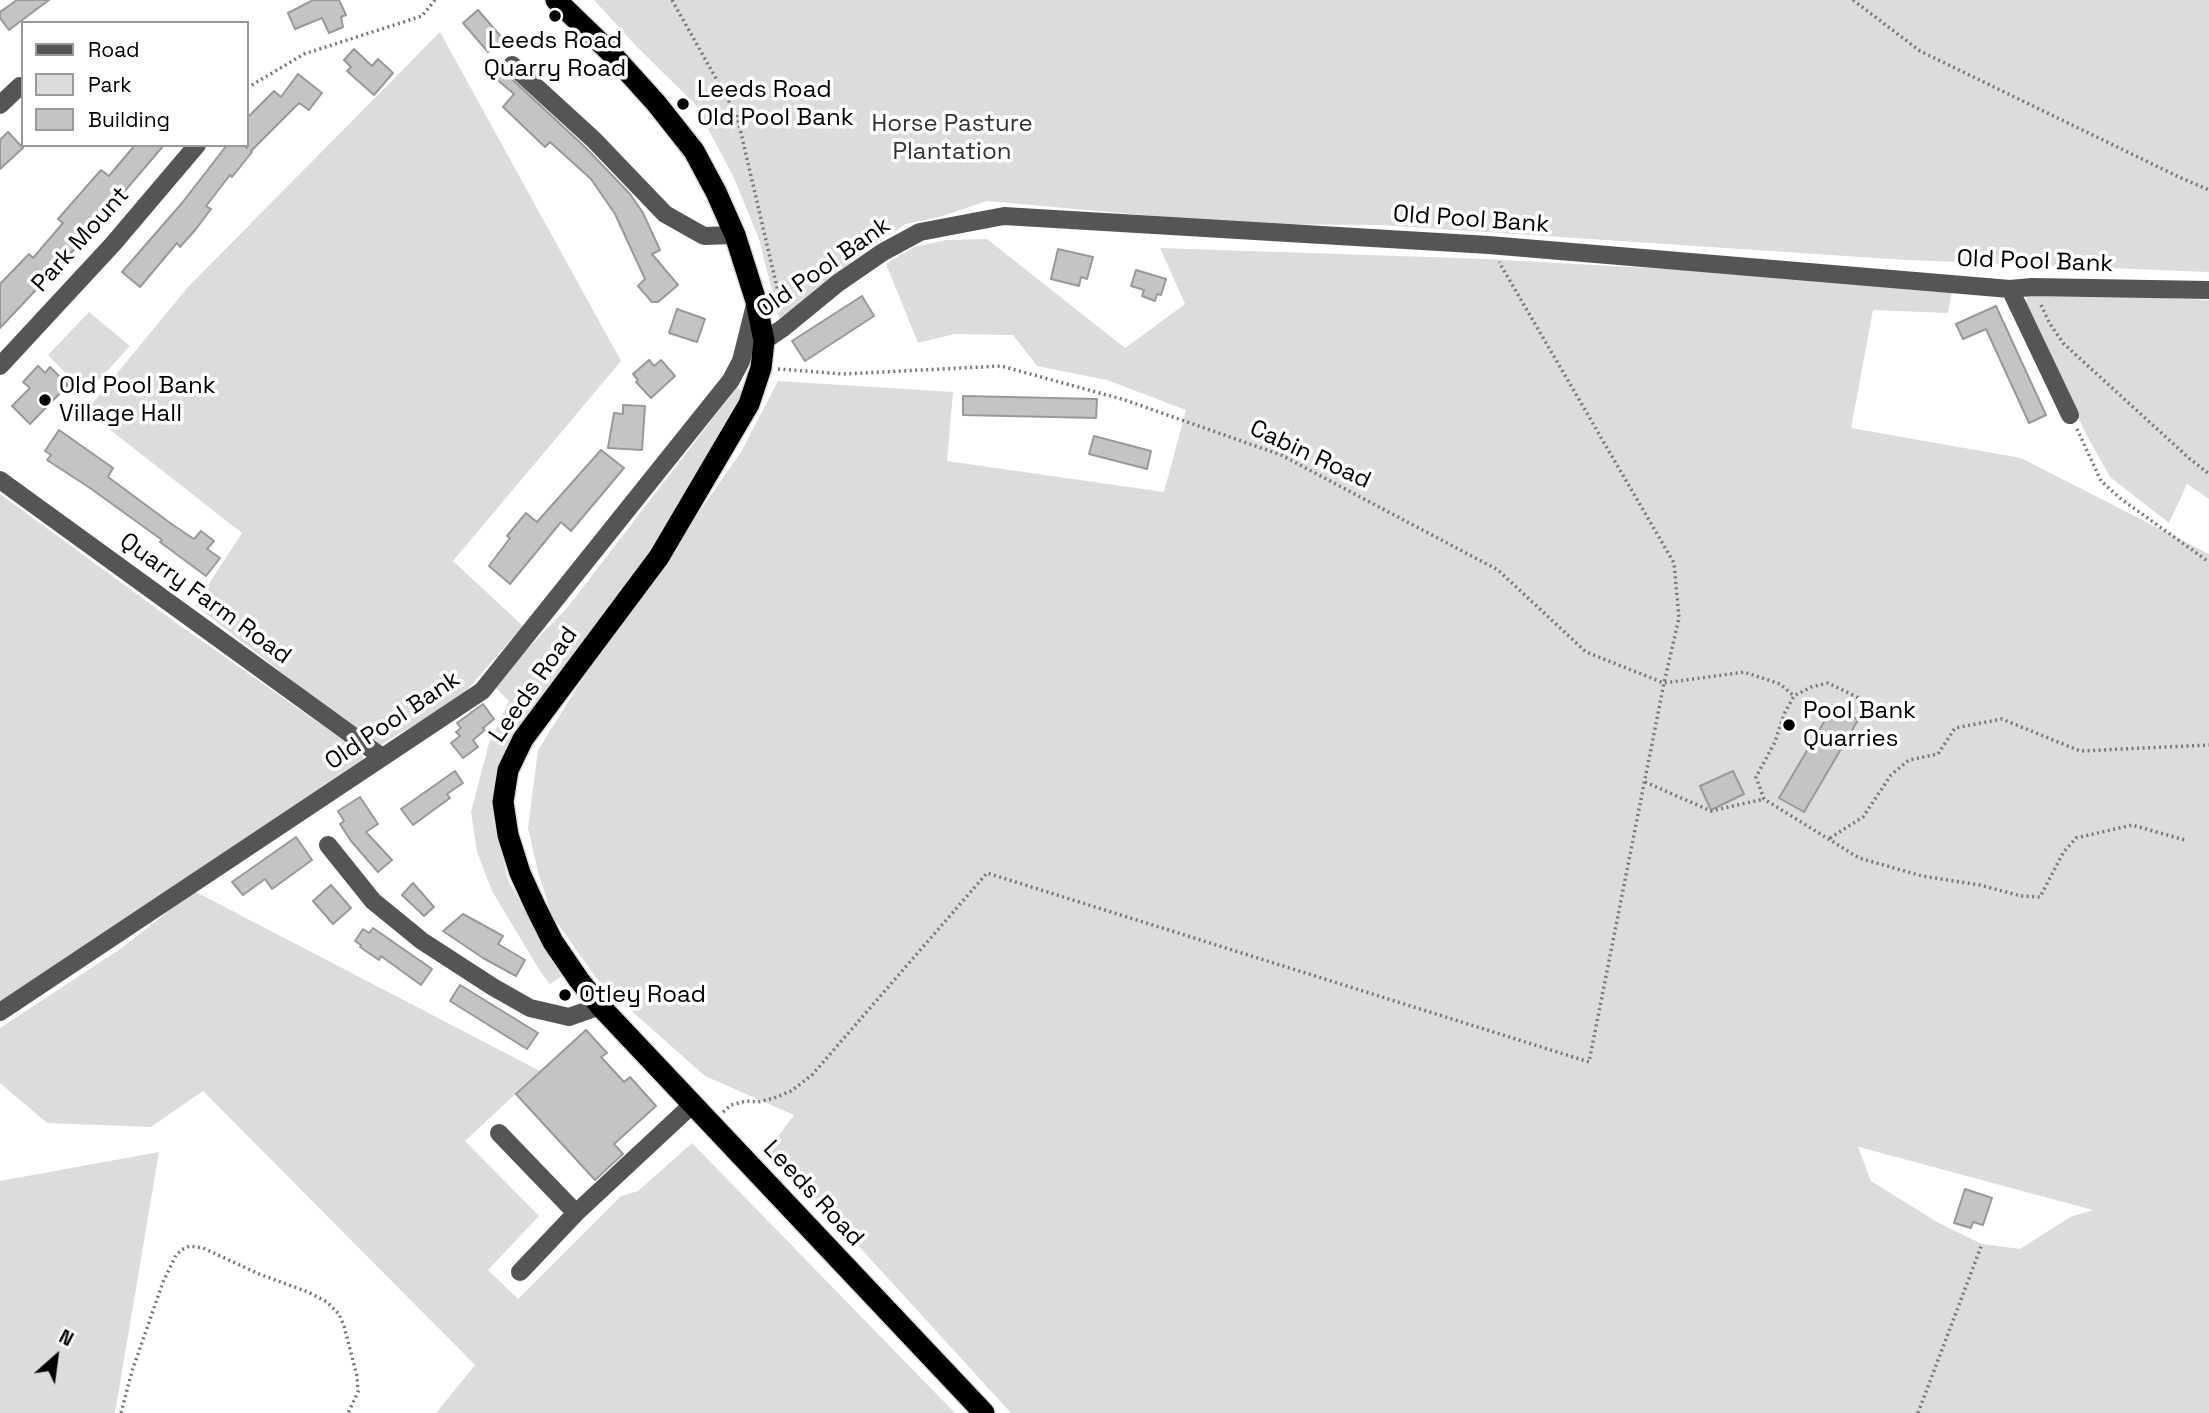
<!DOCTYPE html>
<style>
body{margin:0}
#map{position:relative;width:2209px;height:1413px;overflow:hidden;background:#fff;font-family:"Space Grotesk",sans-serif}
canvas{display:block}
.legend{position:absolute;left:21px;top:21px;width:228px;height:126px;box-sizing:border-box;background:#fff;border:2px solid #999;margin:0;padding:9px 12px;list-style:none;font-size:21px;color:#000}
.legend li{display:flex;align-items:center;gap:14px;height:35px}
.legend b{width:35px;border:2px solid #999}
.north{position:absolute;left:21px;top:1322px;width:70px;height:70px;-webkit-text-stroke:5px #fff;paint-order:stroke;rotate:28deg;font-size:19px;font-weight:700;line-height:28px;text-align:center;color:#000}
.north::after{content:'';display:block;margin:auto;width:24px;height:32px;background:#000;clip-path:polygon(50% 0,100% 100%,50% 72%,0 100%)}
</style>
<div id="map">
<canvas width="2209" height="1413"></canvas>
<ul class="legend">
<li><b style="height:9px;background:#555"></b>Road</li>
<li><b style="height:19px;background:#dcdcdc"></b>Park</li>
<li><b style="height:19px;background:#c4c4c4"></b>Building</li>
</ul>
<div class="north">N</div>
</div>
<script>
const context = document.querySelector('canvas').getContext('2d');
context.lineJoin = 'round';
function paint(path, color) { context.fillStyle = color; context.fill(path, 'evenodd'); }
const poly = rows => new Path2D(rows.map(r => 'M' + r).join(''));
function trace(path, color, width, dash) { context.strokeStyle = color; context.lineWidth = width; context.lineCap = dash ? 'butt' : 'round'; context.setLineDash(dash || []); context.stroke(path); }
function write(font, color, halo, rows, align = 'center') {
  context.font = font + ' "Space Grotesk",sans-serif'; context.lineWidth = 7; context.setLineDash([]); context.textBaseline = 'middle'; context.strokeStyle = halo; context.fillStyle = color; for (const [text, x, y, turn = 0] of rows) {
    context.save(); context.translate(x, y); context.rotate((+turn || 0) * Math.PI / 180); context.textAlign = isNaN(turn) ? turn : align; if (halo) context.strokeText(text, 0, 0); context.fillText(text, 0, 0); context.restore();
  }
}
paint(poly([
 [594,0,2209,0,2209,272,1906,260,1380,225,1241,224,987,201,943,216,906,224,868,249,801,302,784,319,779,318,759,239,733,176,695,104,637,47],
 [440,32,621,361,453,561,523,626,460,698,377,747,195,605,242,533,86,411,188,287],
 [987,239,1125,348,1185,304,1160,248,1487,259,1953,285,1948,313,1873,310,1851,428,2021,458,2209,554,2209,1413,1011,1413,769,1148,794,1115,705,1076,600,983,552,916,538,872,528,828,538,750,578,686,741,452,778,381,953,392,947,461,1164,492,1186,410,1107,380,1037,366,1013,335,955,334,918,343,886,264,914,247,946,240],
 [1858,1147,1859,1147,2093,1210,2070,1217,2020,1249,1982,1244,1937,1222,1871,1181],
 [2027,292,2209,300,2209,499,2187,484,2169,523,2110,477,2085,432,2026,304],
 [89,312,130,346,86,394,48,355],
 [737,387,743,393,644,559,547,688,502,762,493,814,508,880,548,953,565,974,550,984,540,971,492,891,477,852,471,812,489,743,509,701,496,688,508,669,567,608],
 [0,494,175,622,360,752,364,758,0,1002],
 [194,891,540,1071,465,1141,539,1216,488,1270,518,1299,621,1196,638,1191,692,1143,955,1413,436,1413,475,1365,203,1091,151,1127,47,1123,0,1083,0,1028,123,947],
 [159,1152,115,1413,0,1413,0,1181]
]), '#dcdcdc');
const building = poly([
 [17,0,49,0,9,30,0,18,0,12,17,0],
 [313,0,339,0,346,15,341,17,343,27,329,33,322,18,295,29,288,13,313,0],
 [478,10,503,39,488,52,463,23,478,10],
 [354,49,372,66,378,59,393,73,374,95,347,71,351,67,344,60,354,49],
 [501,69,586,148,630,194,643,213,660,250,652,254,678,285,658,302,652,302,638,286,645,279,615,214,591,179,550,142,545,147,503,107,514,94,494,77,501,69],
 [298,74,322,93,309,110,299,103,251,151,252,152,232,177,230,175,206,206,211,209,196,229,180,247,177,243,140,287,122,272,182,203,227,145,243,145,247,148,247,118,274,91,281,97,298,74],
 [8,132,23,148,0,169,0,140,8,132],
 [135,145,164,145,83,240,0,328,0,284,29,254,33,258,63,223,58,219,101,170,109,176,135,145],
 [1058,249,1093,257,1087,279,1081,277,1079,286,1051,279,1058,249],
 [1136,270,1166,279,1161,295,1157,294,1155,301,1142,296,1144,290,1131,286,1136,270],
 [862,296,874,316,805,361,792,341,862,296],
 [1996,306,2046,415,2029,423,1986,329,1963,339,1956,324,1996,306],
 [677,309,705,319,697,342,669,333,677,309],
 [649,360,654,366,661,360,675,376,651,398,636,382,638,380,633,374,649,360],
 [38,366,45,373,50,367,68,385,30,424,12,406,30,388,23,382,38,366],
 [963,396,1097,399,1096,418,963,415,963,396],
 [623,405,645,406,642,450,608,448,614,413,623,414,623,405],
 [59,430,113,468,108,477,173,525,194,539,201,531,214,541,207,549,220,558,206,576,160,542,162,540,90,488,47,460,51,455,45,451,59,430],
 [1094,436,1151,451,1147,469,1089,454,1094,436],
 [601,450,624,468,571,531,561,522,510,584,489,566,510,538,507,536,526,513,537,522,601,450],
 [483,704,494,719,483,728,485,730,473,740,478,747,463,758,451,743,460,736,456,732,461,728,457,723,483,704],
 [1834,705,1858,720,1804,812,1779,798,1834,705],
 [455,771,463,783,447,794,450,798,413,825,401,809,455,771],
 [1733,771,1744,794,1711,810,1700,786,1733,771],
 [360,797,378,824,366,832,392,860,378,872,351,841,340,824,344,821,338,811,360,797],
 [296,837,312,860,272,889,265,879,243,895,232,882,296,837],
 [413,883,434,907,424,916,402,895,413,883],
 [331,885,351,908,333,924,313,901,331,885],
 [463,914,503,936,498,944,525,960,516,976,483,958,443,931,463,914],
 [373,928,432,969,421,985,381,956,379,960,360,947,361,945,355,941,363,929,369,933,373,928],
 [460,985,538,1033,527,1049,450,1001,460,985],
 [586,1030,607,1053,601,1057,624,1082,630,1077,656,1106,614,1144,623,1154,595,1180,516,1094,586,1030],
 [1965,1189,1992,1198,1983,1225,1973,1222,1971,1228,1954,1223,1965,1189]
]);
paint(building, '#c4c4c4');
trace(building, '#999', 2);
const highway = poly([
 [556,0,609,51,656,103,694,151,716,192,735,235,756,301,764,341,761,368,749,404,659,557,523,739,508,770,503,802,508,835,520,873,536,908,553,942,579,980,600,1006,984,1413]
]);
trace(highway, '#dbdbdb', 24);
trace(poly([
 [672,0,737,116,782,309],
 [1853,0,1920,51,2179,177,2209,190],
 [247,88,304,54,422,16,435,0],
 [2041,305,2050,324,2064,344,2190,459,2209,474],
 [778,369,843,374,1001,366,1125,400,1281,455,1498,570,1586,652,1664,683,1744,672,1780,684,1794,696],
 [2077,429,2101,481,2121,499,2209,562],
 [1863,700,1828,683,1811,687,1794,696,1784,714,1775,742,1756,777,1764,799,1859,858,1922,876,1980,885,2021,896,2040,897,2063,853,2076,838,2132,825,2185,840],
 [1645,782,1711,811,1764,799],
 [1830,838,1863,817,1891,775,1909,760,1938,754,1955,728,2002,719,2080,751,2209,745],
 [723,1112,731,1105,746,1101,758,1102,774,1098,791,1091,812,1075,987,873,1589,1062,1664,683,1679,618,1674,563,1499,262],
 [121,1413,132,1371,163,1282,175,1257,181,1250,190,1246,203,1248,259,1274,308,1292,327,1302,339,1314,344,1326,357,1376,358,1392,348,1413],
 [1918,1413,1982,1244]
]), '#777', 3.5, [2, 3.5]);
trace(poly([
 [512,65,594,140,665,214,704,236,735,235],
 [0,105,20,86],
 [2010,289,2070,415],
 [764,341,783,328,838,283,883,252,920,232,1004,216,1489,245,2010,289,2032,287,2209,290],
 [0,366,113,244,197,145],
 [0,480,382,757],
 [328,845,373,901,422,941,493,987,530,1008,569,1017,600,1006],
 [0,1012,482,691,731,380,741,361,756,301],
 [499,1133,576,1213,693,1104],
 [520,1272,576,1213]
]), '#555', 18);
trace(highway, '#000', 21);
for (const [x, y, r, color] of [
 [555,16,7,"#000"],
 [683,104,7,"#000"],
 [45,400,7,"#000"],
 [1789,725,7,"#000"],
 [565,995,7,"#000"]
]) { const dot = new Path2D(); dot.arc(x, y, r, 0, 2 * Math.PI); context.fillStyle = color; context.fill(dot); trace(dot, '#fff', 2.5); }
write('24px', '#000', '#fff', [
 ["Leeds Road",555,41,"center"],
 ["Quarry Road",555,69,"center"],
 ["Leeds Road",697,90],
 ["Old Pool Bank",697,118],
 ["Old Pool Bank",59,386],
 ["Village Hall",59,414],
 ["Pool Bank",1803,711],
 ["Quarries",1803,739],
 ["Otley Road",579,995]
], 'left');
write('24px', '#333', '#fff', [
 ["Horse Pasture",952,124],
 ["Plantation",952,152]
]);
write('24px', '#000', '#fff', [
 ["Old Pool Bank",1471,220,4],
 ["Park Mount",81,240,-48],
 ["Old Pool Bank",2035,262,2],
 ["Old Pool Bank",824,268,-35],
 ["Cabin Road",1310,455,25],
 ["Quarry Farm Road",205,599,36],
 ["Leeds Road",534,685,-55],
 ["Old Pool Bank",393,721,-34],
 ["Leeds Road",813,1194,47]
]);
</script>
